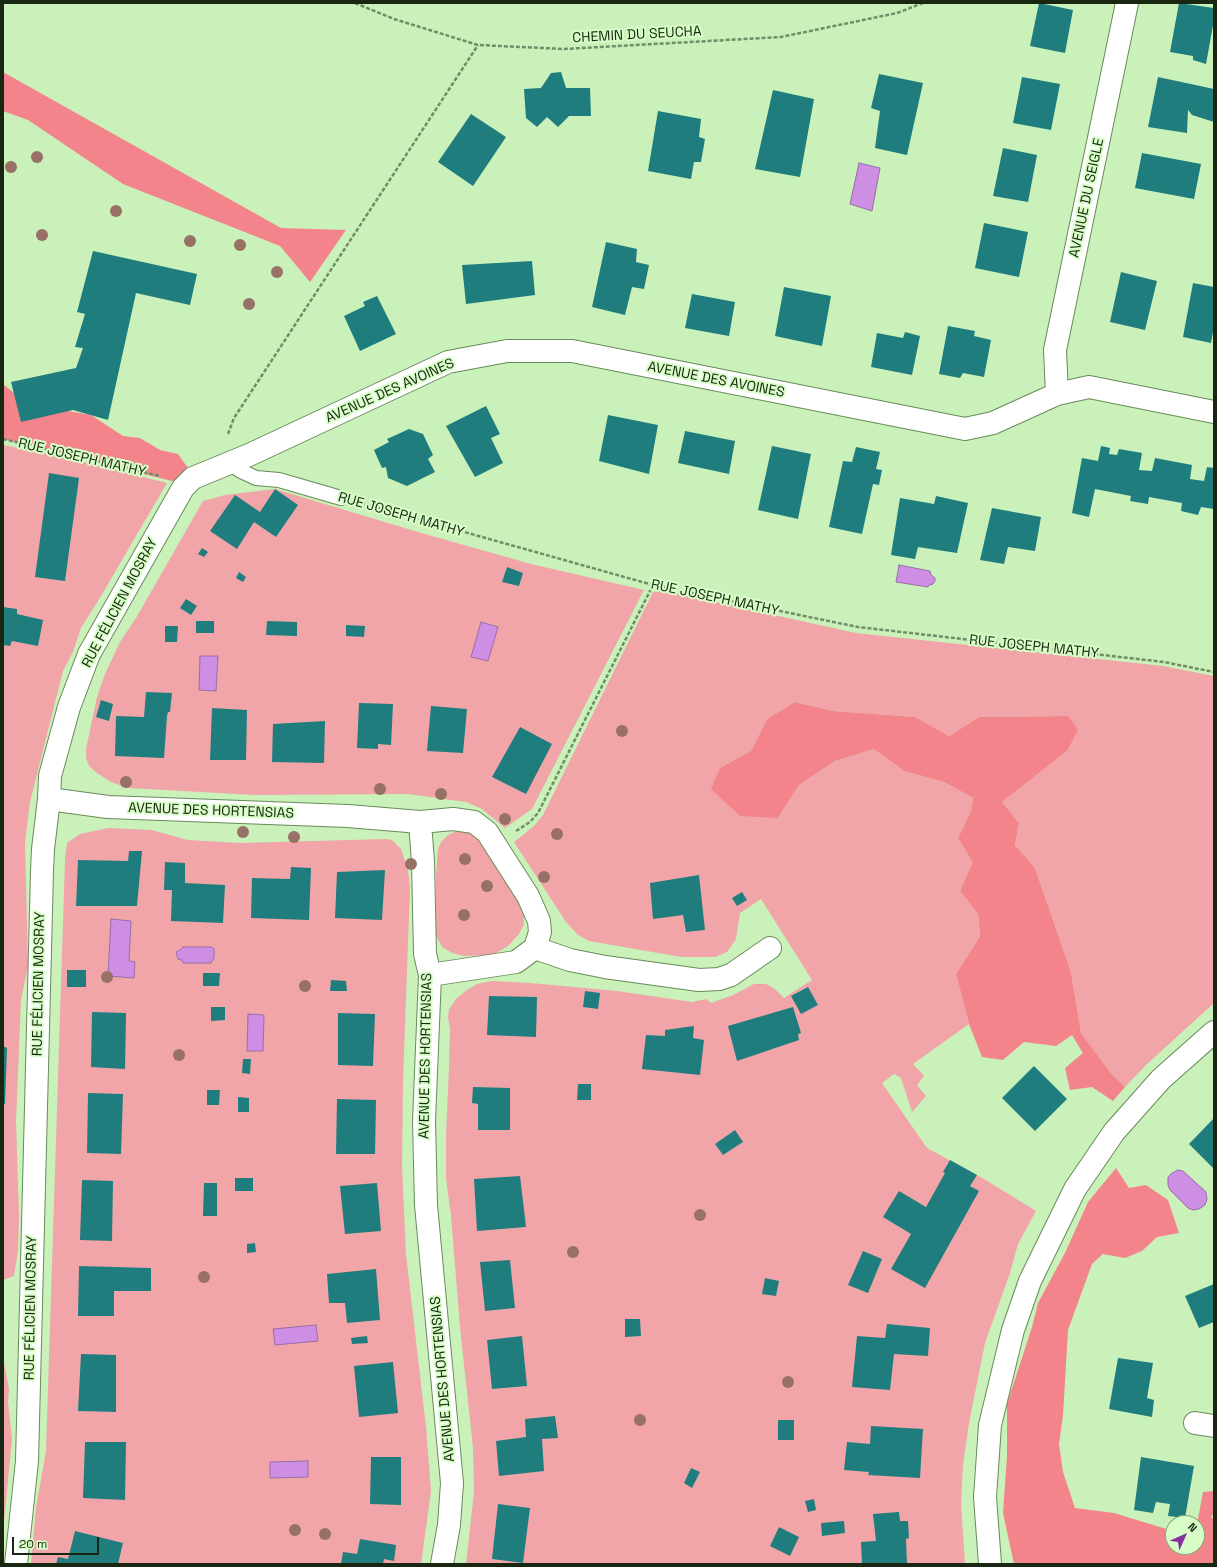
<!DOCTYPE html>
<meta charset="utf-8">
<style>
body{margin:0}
#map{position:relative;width:1217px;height:1567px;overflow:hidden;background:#caf1ba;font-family:"Space Grotesk",sans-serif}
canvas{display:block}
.frame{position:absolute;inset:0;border:4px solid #182612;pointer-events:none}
.north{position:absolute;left:1165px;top:1515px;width:40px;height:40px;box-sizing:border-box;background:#d8fec7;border:1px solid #8ba87f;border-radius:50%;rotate:45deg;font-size:11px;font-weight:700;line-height:16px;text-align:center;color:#182612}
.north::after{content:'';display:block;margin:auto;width:14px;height:18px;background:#8431a0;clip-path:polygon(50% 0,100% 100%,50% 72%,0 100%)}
.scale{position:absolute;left:12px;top:1537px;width:87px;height:18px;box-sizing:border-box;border:2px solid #182612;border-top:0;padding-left:5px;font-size:12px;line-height:14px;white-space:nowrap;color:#182612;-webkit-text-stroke:3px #d8fec7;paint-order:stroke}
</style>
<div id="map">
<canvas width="1217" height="1567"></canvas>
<div class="frame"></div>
<div class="north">N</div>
<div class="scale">20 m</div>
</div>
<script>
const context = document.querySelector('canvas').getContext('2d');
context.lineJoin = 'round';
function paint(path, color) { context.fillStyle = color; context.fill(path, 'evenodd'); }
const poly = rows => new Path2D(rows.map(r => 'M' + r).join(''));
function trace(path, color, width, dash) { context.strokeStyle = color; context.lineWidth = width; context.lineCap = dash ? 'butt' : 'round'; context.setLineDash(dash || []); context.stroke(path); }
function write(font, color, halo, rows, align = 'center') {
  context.font = font + ' "Space Grotesk",sans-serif'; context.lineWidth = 4; context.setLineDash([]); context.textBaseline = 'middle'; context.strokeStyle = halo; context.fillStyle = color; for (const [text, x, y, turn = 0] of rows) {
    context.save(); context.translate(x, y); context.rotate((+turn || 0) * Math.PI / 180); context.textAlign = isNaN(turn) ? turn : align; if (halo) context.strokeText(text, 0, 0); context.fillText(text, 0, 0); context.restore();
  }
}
paint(poly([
 [3,445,56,455,167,483,101,596,81,628,73,652,63,671,30,802,25,842,28,967,21,999,16,1121,19,1217,18,1251,14,1276,3,1280],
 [275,489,418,532,531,564,644,590,532,809,505,828,482,809,466,802,408,794,255,795,128,788,111,782,97,773,89,766,86,758,86,749,97,697,105,674,120,642,136,618,203,501,225,495],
 [661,590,856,633,1163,666,1214,676,1214,1003,1147,1064,1125,1087,1110,1072,1081,1033,1071,972,1035,868,1015,845,1019,823,1002,802,1067,751,1068,716,979,717,949,736,915,717,833,711,795,702,767,719,751,751,720,768,778,818,799,785,835,761,874,749,904,771,944,782,973,798,971,811,958,838,974,861,960,891,978,914,980,936,956,974,969,1024,913,1064,924,1076,917,1085,926,1096,912,1112,901,1078,894,1074,882,1083,927,1148,984,1179,1036,1211,1018,1244,1010,1273,985,1343,969,1423,963,1465,961,1504,965,1564,466,1564,474,1492,473,1448,460,1327,451,1216,446,1178,446,1135,449,1067,450,1028,448,1018,449,1009,457,998,467,990,477,984,491,981,531,983,617,991,692,1002,706,999,711,1003,733,995,754,984,766,984,774,988,784,998,812,980,761,899,740,913,736,939,727,952,715,957,681,957,589,941,578,935,566,922,514,842,534,826,543,815,653,592],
 [108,828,152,830,188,840,240,843,386,839,392,840,401,849,408,870,410,888,403,1081,402,1167,406,1254,426,1427,431,1491,421,1564,31,1564,36,1508,46,1451,65,859,67,843,80,834],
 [459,830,470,831,478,836,524,911,524,924,519,934,508,946,493,955,464,956,452,953,442,947,436,936,436,875,438,849,441,842,448,835],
 [3,1358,9,1389,8,1402,12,1439,3,1532]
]), '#f1a5a8');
paint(poly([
 [3,72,281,228,346,230,310,282,280,246,123,184,28,120,3,111],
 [3,384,28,404,91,415,123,436,140,438,160,450,178,454,188,468,180,483,3,439],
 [795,702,833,711,915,717,949,736,979,717,1068,716,1078,730,1067,751,1002,802,1019,823,1015,845,1035,868,1071,972,1081,1033,1110,1072,1125,1087,1113,1101,1092,1087,1070,1090,1065,1068,1083,1053,1072,1035,1056,1046,1024,1042,1003,1060,982,1057,969,1024,956,974,980,936,978,914,960,891,973,862,958,838,971,811,973,798,944,782,904,771,874,749,835,761,799,785,778,818,740,816,711,789,720,768,751,751,767,719],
 [1116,1168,1129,1188,1146,1185,1168,1200,1179,1233,1157,1237,1142,1251,1125,1258,1103,1254,1092,1264,1068,1330,1063,1415,1059,1444,1063,1472,1075,1508,1114,1513,1173,1531,1173,1547,1197,1547,1197,1524,1203,1492,1214,1491,1214,1513,1211,1517,1214,1519,1214,1564,1014,1564,1003,1513,1007,1456,1007,1404,1032,1327,1038,1303,1065,1253,1088,1202]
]), '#f4848c');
const water = poly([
 [859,163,880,168,872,211,850,204,859,163],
 [899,565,930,571,931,575,935,578,935,581,933,584,929,585,928,587,896,582,899,565],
 [481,622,498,627,488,661,471,657,481,622],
 [200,656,218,656,216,691,199,690,200,656],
 [111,919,131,921,129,961,135,962,134,978,108,976,111,919],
 [183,947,211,947,214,949,214,958,211,963,183,963,182,960,178,959,176,952,180,950,183,947],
 [248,1014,264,1015,263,1051,247,1051,248,1014],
 [1178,1170,1183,1171,1206,1192,1207,1199,1205,1205,1199,1209,1193,1210,1188,1208,1170,1190,1168,1185,1168,1177,1172,1173,1178,1170],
 [316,1325,318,1341,275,1345,273,1329,316,1325],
 [308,1461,308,1477,270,1478,270,1462,308,1461]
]);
paint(water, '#cd8ee4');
trace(water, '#976fa5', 1);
paint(poly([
 [1039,3,1073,10,1065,53,1030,46],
 [1179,3,1214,8,1214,20,1206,64,1193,60,1193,56,1170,52],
 [561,72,566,88,590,88,591,116,569,116,558,127,547,117,537,127,526,118,524,89,541,88,551,73],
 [879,74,923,83,907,155,875,148,880,111,871,108],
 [1022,77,1060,84,1051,130,1013,123],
 [1158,77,1214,89,1214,122,1192,115,1188,110,1187,133,1148,127],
 [773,90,814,99,800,177,755,169],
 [658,111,701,119,699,137,705,139,701,162,694,162,691,179,648,171],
 [471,114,506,137,473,186,438,162],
 [1003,148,1037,155,1028,202,993,196],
 [1142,153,1201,164,1194,199,1135,188],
 [984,223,1028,232,1019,277,975,268],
 [606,242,637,249,636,262,649,265,644,289,632,287,625,315,592,307],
 [93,251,197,274,190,305,136,293,108,420,73,410,21,422,11,382,76,368,83,348,75,347,85,314,77,312],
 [532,261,535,295,466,304,462,265],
 [1121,272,1157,281,1145,330,1110,322],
 [1193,283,1214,287,1214,327,1211,343,1183,337],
 [784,287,831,296,822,346,775,336],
 [692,294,735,302,729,336,685,328],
 [377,296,396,334,360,351,344,316,365,306,363,302],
 [948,326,975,331,974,336,991,340,984,377,963,373,960,378,939,374],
 [905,332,920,336,912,375,871,367,877,333,903,338],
 [486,406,500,434,491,438,503,463,475,477,446,426],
 [608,415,658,425,649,474,599,461],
 [409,429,423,434,433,455,428,459,435,472,407,486,388,478,386,467,382,468,374,450,389,442,387,439],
 [685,431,735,441,729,474,678,463],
 [772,446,811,454,798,519,758,510],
 [1101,446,1110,448,1109,454,1117,455,1119,449,1142,453,1139,470,1152,471,1155,458,1192,465,1190,479,1204,481,1207,467,1214,468,1214,509,1201,507,1198,515,1181,511,1182,503,1149,497,1148,504,1130,501,1131,496,1095,489,1089,517,1072,513,1082,458,1098,461],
 [856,447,880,452,876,469,882,470,879,485,873,484,862,534,829,527,843,461,852,462],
 [49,473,79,478,65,581,35,577],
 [275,489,298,505,276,537,254,522,237,549,210,531,235,495,260,512],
 [936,496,968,503,957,553,918,547,915,559,891,555,900,498,934,504],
 [992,508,1041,517,1035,551,1008,547,1004,564,980,560],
 [202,548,208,552,204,557,198,554],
 [507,567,523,573,519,586,502,582],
 [239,572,246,577,243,582,236,578],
 [186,599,197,606,191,615,180,608],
 [3,607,17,609,17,614,43,620,38,646,12,641,10,646,3,645],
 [196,621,214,621,214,633,196,633],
 [267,621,297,622,297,636,266,635],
 [346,625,365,626,364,637,346,636],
 [165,626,178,626,177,642,165,642],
 [146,692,172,693,170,712,168,712,167,716,164,758,115,756,116,716,144,717],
 [101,700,113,704,109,721,96,717],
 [359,703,393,704,391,745,378,744,378,749,357,748],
 [431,706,467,709,463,753,427,751],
 [212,708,247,710,246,760,210,760],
 [325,721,324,763,272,762,273,724],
 [520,727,552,744,526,794,492,777],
 [129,851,142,851,137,906,76,906,78,860,128,861],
 [165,862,185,863,185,883,225,885,223,923,171,921,172,890,164,890],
 [291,867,311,868,309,920,251,918,252,878,290,879],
 [385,870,382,920,335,918,337,872],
 [699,875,705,930,686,932,683,915,653,919,650,883],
 [742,892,747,900,737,906,732,898],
 [67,970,86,970,86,987,67,987],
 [203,973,220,973,219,986,203,986],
 [331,980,346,981,347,991,330,991],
 [808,987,818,1005,801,1014,791,996],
 [585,991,600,993,598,1009,583,1007],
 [489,996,537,997,536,1037,487,1035],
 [211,1007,225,1007,225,1020,211,1021],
 [793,1007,801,1033,798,1034,799,1040,737,1061,728,1026],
 [92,1012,126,1013,125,1069,91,1067],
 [338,1013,375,1014,373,1066,338,1065],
 [694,1026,693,1038,704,1040,700,1075,642,1069,646,1035,665,1036,665,1030],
 [3,1046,7,1048,5,1104,3,1104],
 [243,1059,251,1059,250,1074,242,1073],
 [1034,1066,1067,1099,1035,1131,1002,1098],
 [578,1084,591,1084,591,1100,577,1100],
 [473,1087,510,1088,510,1130,478,1130,478,1104,472,1103],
 [207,1090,220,1090,219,1105,207,1105],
 [88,1093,123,1094,121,1154,87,1153],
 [238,1097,249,1098,249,1112,238,1112],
 [337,1099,376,1100,375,1154,336,1154],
 [1214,1118,1214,1169,1189,1144],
 [735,1130,743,1142,723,1155,715,1144],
 [950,1160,977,1175,970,1186,979,1191,925,1288,891,1269,911,1234,883,1217,899,1191,926,1207,945,1173,943,1172],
 [520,1176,526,1227,477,1231,474,1179],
 [235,1178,253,1178,253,1191,235,1191],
 [82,1180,113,1181,112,1241,80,1240],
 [204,1183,217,1183,217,1216,203,1216],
 [377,1183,381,1231,345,1234,340,1186],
 [255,1243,256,1252,247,1253,247,1244],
 [863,1251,882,1259,868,1293,848,1285],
 [510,1260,515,1308,485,1311,480,1262],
 [79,1266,151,1268,151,1291,114,1291,114,1316,78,1316],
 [376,1269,380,1320,347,1323,345,1303,329,1303,327,1274],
 [765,1278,779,1281,776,1296,762,1294],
 [1214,1284,1214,1322,1199,1328,1185,1296],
 [625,1319,640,1319,641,1336,625,1337],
 [887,1324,930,1328,928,1356,894,1354,890,1390,852,1387,857,1336,885,1338],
 [367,1336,368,1343,352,1344,351,1338],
 [522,1336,527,1386,492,1389,487,1340],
 [81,1354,116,1355,116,1412,78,1411],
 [1118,1358,1153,1363,1147,1398,1154,1400,1152,1417,1109,1409],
 [393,1362,398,1413,359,1417,354,1366],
 [555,1416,558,1438,542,1439,544,1471,499,1476,496,1441,526,1437,525,1419],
 [778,1420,794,1420,794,1440,778,1440],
 [871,1426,923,1429,920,1478,868,1475,869,1472,844,1470,847,1442,870,1444],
 [85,1442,126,1442,125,1500,83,1498],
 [371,1457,401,1457,401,1505,370,1504],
 [1141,1457,1194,1466,1185,1518,1168,1516,1170,1504,1156,1502,1153,1513,1134,1510],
 [691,1468,700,1472,692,1488,684,1483],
 [814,1499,816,1510,808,1512,805,1501],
 [498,1504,530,1508,523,1563,492,1559],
 [899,1512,900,1521,908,1521,909,1538,906,1539,907,1564,862,1564,861,1542,876,1541,873,1514],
 [844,1521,845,1533,822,1536,821,1523],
 [779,1527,799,1537,790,1556,770,1546],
 [75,1531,123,1543,118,1564,56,1564,58,1557,68,1559],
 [360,1539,396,1545,394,1561,384,1559,383,1564,341,1564,343,1552,357,1554]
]), '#207d7e');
const service = poly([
 [229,463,241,471,256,478,279,480,341,498]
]);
const minor = poly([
 [1057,394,1055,350,1127,3],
 [49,799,108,807,348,816,420,822,453,819,474,822,487,832,528,896,539,921,540,932,535,948,516,962,430,975],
 [420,822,423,862,425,954,430,975,424,1121,426,1205,452,1483,449,1525,442,1564],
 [535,948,570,960,605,967,699,980,719,979,731,975,770,948],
 [1195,1423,1214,1426],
 [16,1564,27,1461,42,871,43,849,49,799,50,776,69,707,89,654,183,488,193,478,249,455,448,362,507,351,572,351,965,429,993,423,1057,394,1089,387,1214,412]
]);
const tertiary = poly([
 [990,1564,985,1497,990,1425,1013,1330,1030,1281,1075,1189,1114,1132,1161,1079,1214,1032]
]);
trace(service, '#688b59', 16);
trace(minor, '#688b59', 24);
trace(tertiary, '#688b59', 24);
trace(poly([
 [355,3,394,19,478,45,564,49,781,37,897,13,923,3],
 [228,434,234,418,478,45],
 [3,439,160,476],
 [361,503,653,585,858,627,1164,662,1214,672],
 [516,831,530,822,538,813,653,585]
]), '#728c67', 2.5, [4, 2]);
trace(service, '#fff', 14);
trace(minor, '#fff', 22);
trace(tertiary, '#fff', 22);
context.fillStyle = '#987166';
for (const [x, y] of [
 [37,157],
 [11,167],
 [116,211],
 [42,235],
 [190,241],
 [240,245],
 [277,272],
 [249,304],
 [622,731],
 [126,782],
 [380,789],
 [441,794],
 [505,819],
 [243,832],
 [557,834],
 [294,837],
 [465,859],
 [411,864],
 [544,877],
 [487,886],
 [464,915],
 [107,977],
 [305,986],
 [179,1055],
 [700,1215],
 [573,1252],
 [204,1277],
 [788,1382],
 [640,1420],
 [295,1530],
 [325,1534]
]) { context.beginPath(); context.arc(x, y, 6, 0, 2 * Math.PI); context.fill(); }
write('14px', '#182612', '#d8fec7', [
 ["CHEMIN DU SEUCHA",637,35,-3],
 ["AVENUE DU SEIGLE",1087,198,-78],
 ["AVENUE DES AVOINES",716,380,11],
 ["AVENUE DES AVOINES",390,391,-24],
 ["RUE JOSEPH MATHY",82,458,13],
 ["RUE JOSEPH MATHY",401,515,16],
 ["RUE JOSEPH MATHY",715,598,12],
 ["RUE FÉLICIEN MOSRAY",120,603,-62],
 ["RUE JOSEPH MATHY",1034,647,6],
 ["AVENUE DES HORTENSIAS",211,811,2],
 ["RUE FÉLICIEN MOSRAY",39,984,-89],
 ["AVENUE DES HORTENSIAS",426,1056,-89],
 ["RUE FÉLICIEN MOSRAY",31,1308,-89],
 ["AVENUE DES HORTENSIAS",443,1379,-95]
]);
</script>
